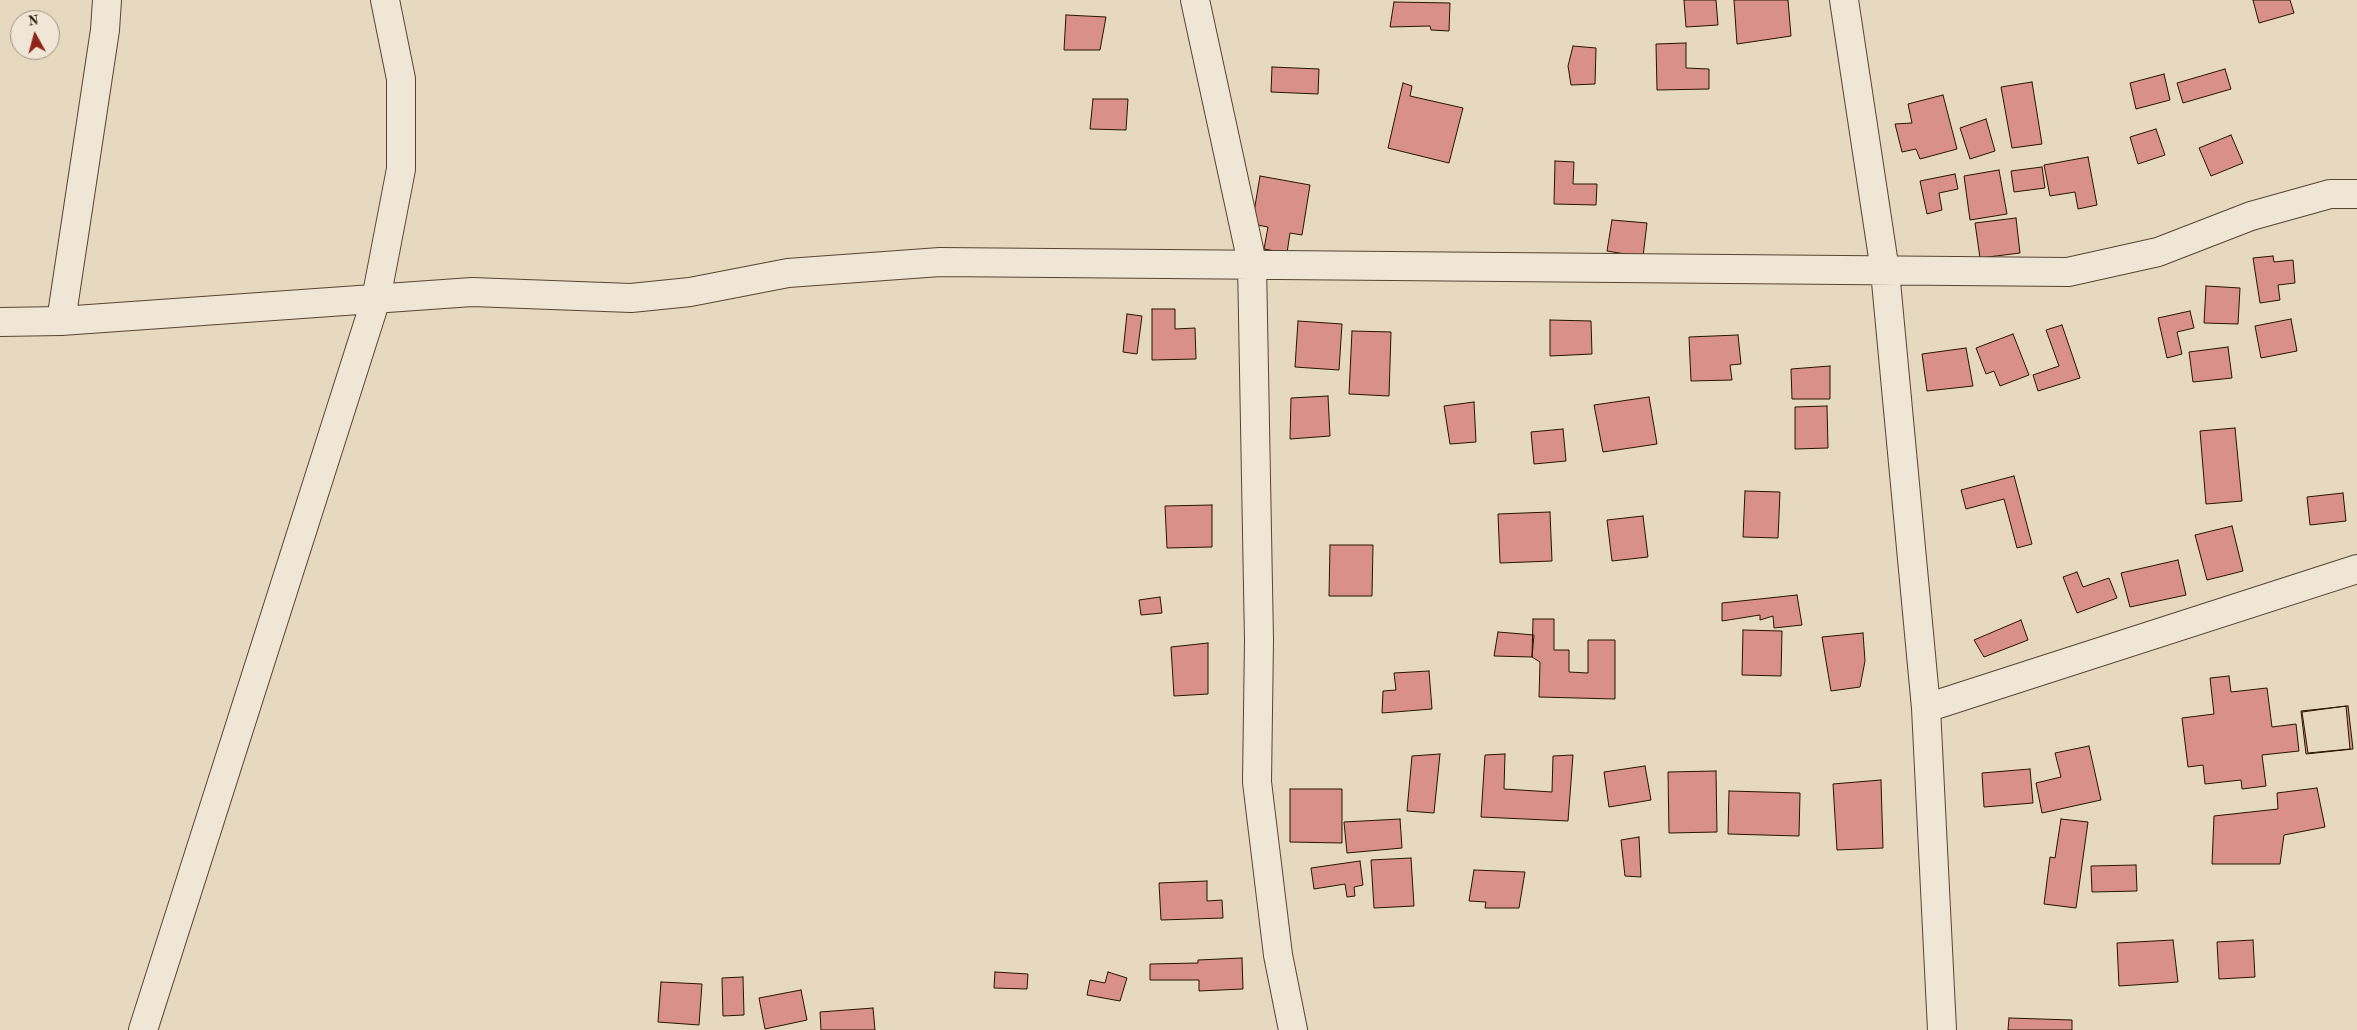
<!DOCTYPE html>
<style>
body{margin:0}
#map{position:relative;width:2357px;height:1030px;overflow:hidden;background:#e7d8c0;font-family:"Old Standard TT",serif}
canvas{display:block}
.north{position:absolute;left:10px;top:10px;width:50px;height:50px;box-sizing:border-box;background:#efe6d6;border:1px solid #9f9280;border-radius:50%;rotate:353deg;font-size:14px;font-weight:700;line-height:20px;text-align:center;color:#271400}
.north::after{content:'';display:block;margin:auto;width:18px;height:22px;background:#8f2418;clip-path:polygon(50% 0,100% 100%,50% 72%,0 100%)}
</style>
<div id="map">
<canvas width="2357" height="1030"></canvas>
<div class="north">N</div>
</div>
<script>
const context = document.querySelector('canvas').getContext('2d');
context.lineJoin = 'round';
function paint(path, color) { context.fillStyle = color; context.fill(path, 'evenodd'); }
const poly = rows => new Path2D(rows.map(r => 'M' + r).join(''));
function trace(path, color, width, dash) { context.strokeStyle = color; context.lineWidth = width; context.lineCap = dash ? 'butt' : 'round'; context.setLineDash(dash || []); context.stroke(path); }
const building = poly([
 [1684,0,1716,0,1718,25,1686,27,1684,0],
 [1734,0,1788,0,1791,36,1737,44,1734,0],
 [2253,0,2290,0,2294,13,2259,23,2253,0],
 [1394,2,1450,3,1449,31,1431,30,1430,26,1390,27,1394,2],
 [1066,15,1106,17,1100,50,1064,50,1066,15],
 [1686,43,1686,68,1709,69,1709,89,1657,90,1656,44,1686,43],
 [1573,46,1596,48,1595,84,1571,85,1568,66,1573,46],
 [1272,67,1319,69,1318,94,1271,92,1272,67],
 [2225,69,2231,89,2183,103,2177,83,2225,69],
 [2164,74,2170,100,2136,109,2130,83,2164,74],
 [2032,82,2042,144,2012,148,2001,87,2032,82],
 [1403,83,1412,86,1410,96,1463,108,1449,163,1388,148,1403,83],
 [1943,95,1957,149,1920,159,1916,149,1902,152,1895,124,1912,123,1908,104,1943,95],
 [1093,99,1128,99,1126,130,1090,129,1093,99],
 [1986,119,1995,151,1970,159,1960,128,1986,119],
 [2156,129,2165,155,2138,164,2130,137,2156,129],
 [2231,135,2243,163,2211,176,2199,148,2231,135],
 [2088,157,2097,205,2078,209,2075,192,2050,196,2044,165,2088,157],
 [1555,161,1574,162,1573,184,1597,184,1596,205,1554,204,1555,161],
 [2042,167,2045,188,2014,192,2011,171,2042,167],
 [1999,170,2007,214,1970,220,1964,176,1999,170],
 [1955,174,1958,189,1939,193,1942,210,1927,214,1920,181,1955,174],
 [1260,176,1310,185,1302,235,1290,233,1287,253,1264,249,1268,227,1252,224,1260,176],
 [2016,218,2020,253,1980,258,1975,223,2016,218],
 [1612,220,1647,223,1643,257,1607,251,1612,220],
 [2273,256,2274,262,2293,260,2295,283,2278,285,2280,300,2260,303,2253,258,2273,256],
 [2206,286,2240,288,2238,324,2204,323,2206,286],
 [1152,309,1175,309,1175,329,1195,328,1196,359,1152,360,1152,309],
 [2190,311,2194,328,2177,332,2182,354,2167,358,2158,318,2190,311],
 [1127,314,1142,316,1137,354,1123,352,1127,314],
 [2291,319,2297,351,2261,358,2255,326,2291,319],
 [1550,320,1591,321,1592,354,1550,356,1550,320],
 [1298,321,1342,324,1339,370,1295,367,1298,321],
 [2062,325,2080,378,2038,391,2033,375,2059,366,2046,330,2062,325],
 [1352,331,1391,332,1389,396,1349,394,1352,331],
 [2013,334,2029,375,2000,386,1994,371,1986,374,1976,348,2013,334],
 [1738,335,1741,364,1730,365,1732,380,1691,381,1689,337,1738,335],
 [2228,347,2232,378,2193,382,2189,352,2228,347],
 [1966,348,1973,386,1927,391,1922,354,1966,348],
 [1830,366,1830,399,1792,399,1791,369,1830,366],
 [1328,396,1330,436,1290,439,1291,398,1328,396],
 [1649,397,1657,444,1603,452,1594,405,1649,397],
 [1474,402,1476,442,1450,444,1444,406,1474,402],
 [1827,406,1828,448,1795,449,1795,407,1827,406],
 [2235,428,2242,501,2206,504,2200,431,2235,428],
 [1563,429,1566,461,1534,464,1531,432,1563,429],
 [2014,476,2032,544,2017,548,2004,499,1966,509,1961,490,2014,476],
 [1745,491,1780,492,1778,538,1743,537,1745,491],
 [2343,493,2346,521,2310,525,2307,497,2343,493],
 [1212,505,1212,547,1167,548,1165,506,1212,505],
 [1550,512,1552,561,1500,563,1498,514,1550,512],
 [1643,516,1648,557,1612,561,1607,520,1643,516],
 [2232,526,2243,571,2207,580,2195,535,2232,526],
 [1330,545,1373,545,1372,596,1329,596,1330,545],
 [2178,560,2186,595,2130,607,2121,573,2178,560],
 [2077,572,2083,587,2109,578,2117,598,2077,613,2063,577,2077,572],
 [1797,595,1802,625,1774,628,1773,616,1760,620,1760,615,1722,621,1722,603,1797,595],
 [1160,597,1162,613,1141,615,1139,600,1160,597],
 [1533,619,1554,619,1554,650,1569,650,1569,672,1588,673,1588,640,1615,640,1615,699,1539,697,1540,662,1532,657,1533,619],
 [2021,620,2028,640,1984,657,1974,640,2021,620],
 [1743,630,1782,631,1781,676,1742,675,1743,630],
 [1498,632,1534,635,1532,657,1494,656,1498,632],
 [1863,633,1865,661,1860,687,1831,691,1822,637,1863,633],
 [1208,643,1208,694,1174,696,1171,647,1208,643],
 [1429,671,1432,709,1382,713,1383,691,1396,690,1394,673,1429,671],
 [2229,676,2231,692,2267,688,2272,727,2296,724,2299,751,2262,755,2266,786,2242,789,2241,780,2205,784,2203,765,2188,767,2182,718,2214,714,2210,678,2229,676],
 [2346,706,2350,749,2308,753,2302,712,2346,706],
 [2348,706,2353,749,2306,754,2301,711,2348,706],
 [2089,746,2101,800,2042,813,2036,783,2061,777,2055,753,2089,746],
 [1440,754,1434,813,1407,811,1412,756,1440,754],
 [1505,754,1504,789,1552,792,1553,756,1573,755,1568,821,1481,817,1485,755,1505,754],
 [1645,766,1651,800,1609,807,1604,772,1645,766],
 [2030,769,2033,803,1984,807,1982,773,2030,769],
 [1716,771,1717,832,1669,833,1668,772,1716,771],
 [1881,780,1883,848,1837,850,1833,784,1881,780],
 [2317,788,2325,827,2284,835,2280,864,2212,864,2214,816,2278,809,2277,793,2317,788],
 [1290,789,1342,789,1342,843,1290,842,1290,789],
 [1729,791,1800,793,1799,836,1728,834,1729,791],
 [1400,819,1402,848,1347,853,1344,822,1400,819],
 [2061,819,2088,822,2076,908,2044,904,2050,857,2055,858,2061,819],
 [1639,837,1641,877,1625,876,1621,840,1639,837],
 [1411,858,1414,906,1374,908,1371,860,1411,858],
 [1360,861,1363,885,1354,887,1355,896,1347,897,1345,884,1314,889,1311,868,1360,861],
 [2136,865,2137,891,2092,892,2091,866,2136,865],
 [1474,870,1525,872,1519,908,1485,908,1486,902,1469,901,1474,870],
 [1207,881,1207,901,1222,900,1223,918,1161,920,1159,883,1207,881],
 [2173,940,2178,982,2119,986,2117,943,2173,940],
 [2253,940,2255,977,2219,979,2217,942,2253,940],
 [1242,958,1243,989,1199,991,1199,980,1150,980,1150,964,1198,963,1198,960,1242,958],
 [995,972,1028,974,1027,989,994,988,995,972],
 [1108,972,1127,978,1120,1001,1087,995,1090,980,1105,983,1108,972],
 [743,977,744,1015,723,1016,722,978,743,977],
 [661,982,702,984,699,1025,658,1022,661,982],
 [801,990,807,1020,765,1029,759,998,801,990],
 [873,1008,875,1030,821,1030,820,1012,873,1008],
 [2009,1018,2072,1020,2072,1030,2008,1030,2009,1018]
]);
paint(building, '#d89089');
trace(building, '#271400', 1);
const minor = poly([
 [1195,0,1252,263,1259,640,1257,782,1278,955,1293,1030],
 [1844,0,1885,271,1926,708,1942,1030],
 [61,321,105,30,107,0],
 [0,322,61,321,472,292,631,298,690,292,788,273,940,262,2068,272,2158,252,2251,216,2330,194,2357,194],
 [1926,708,2357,569],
 [143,1030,376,299,401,169,401,79,385,0]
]);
trace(minor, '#574530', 30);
trace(minor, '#efe6d6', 28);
</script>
